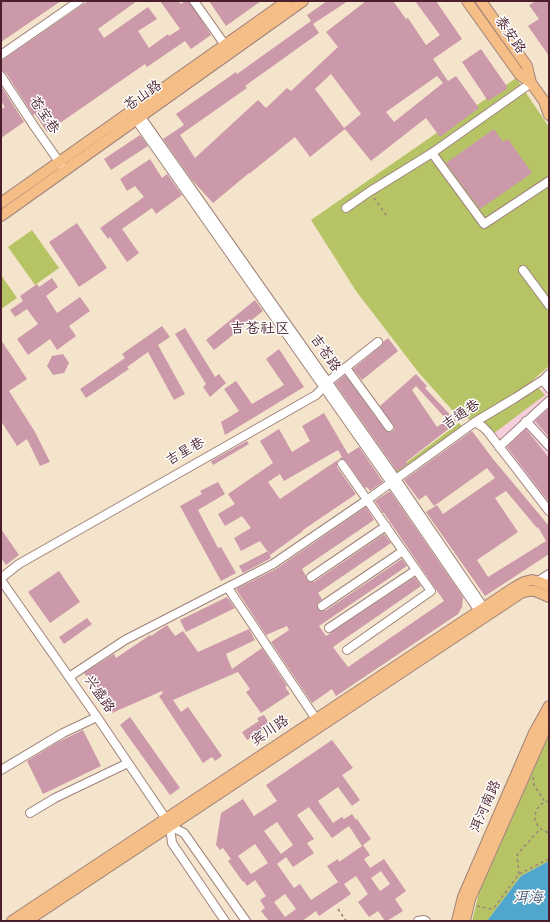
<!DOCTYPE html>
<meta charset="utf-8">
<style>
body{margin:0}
#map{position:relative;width:550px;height:922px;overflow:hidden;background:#f4e4cb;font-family:"Indie Flower",sans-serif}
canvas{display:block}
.frame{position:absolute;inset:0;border:2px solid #4a1f2b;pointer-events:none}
</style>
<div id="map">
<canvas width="550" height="922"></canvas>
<div class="frame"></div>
</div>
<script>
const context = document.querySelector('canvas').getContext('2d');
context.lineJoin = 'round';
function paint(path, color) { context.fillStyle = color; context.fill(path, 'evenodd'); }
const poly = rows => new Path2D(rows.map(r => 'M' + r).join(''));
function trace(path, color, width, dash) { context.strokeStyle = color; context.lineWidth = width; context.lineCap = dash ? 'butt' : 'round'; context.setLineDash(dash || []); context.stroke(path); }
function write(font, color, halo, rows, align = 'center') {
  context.font = font + ' "Indie Flower","LXGW WenKai TC",sans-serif'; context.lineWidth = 3; context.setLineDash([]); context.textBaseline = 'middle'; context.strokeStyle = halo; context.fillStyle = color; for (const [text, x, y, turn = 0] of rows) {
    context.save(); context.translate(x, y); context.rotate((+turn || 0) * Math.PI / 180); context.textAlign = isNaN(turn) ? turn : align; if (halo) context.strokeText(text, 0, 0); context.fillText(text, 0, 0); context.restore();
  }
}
paint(poly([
 [549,384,549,519,483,431]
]), '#f5cfdc');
paint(poly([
 [516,78,549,127,549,366,532,381,545,395,493,434,467,418,462,421,419,373,356,291,311,220],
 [32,230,59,268,35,285,8,247],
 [1,275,17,298,1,309],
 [459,423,462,426,396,475,394,472],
 [549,735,549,861,521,876,487,921,472,921,479,893]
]), '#b7c466');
paint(poly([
 [549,861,549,921,487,921,521,876]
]), '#50a6cc');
paint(poly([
 [1,1,61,1,1,42],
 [88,1,137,1,98,29,104,38,148,7,157,19,138,31,149,48,168,34,169,36,180,29,160,1,178,1,181,4,185,1,189,1,211,35,191,49,185,41,147,67,145,64,47,132,35,114,33,115,6,73,1,71,1,61],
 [209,1,261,1,226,26],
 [327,1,348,1,313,24,319,33,245,86,247,88,180,135,195,158,258,100,266,108,287,88,291,91,338,47,326,32,366,1,393,1,406,19,408,18,426,45,440,35,415,1,436,1,462,39,433,59,448,81,456,76,479,108,440,137,426,118,371,161,345,129,310,157,295,137,249,174,249,173,213,203,192,180,163,139,184,125,176,114,236,72,237,74,311,21,307,15],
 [331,74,361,114,344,128,315,89],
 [437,76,443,83,394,122,386,112],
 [536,1,549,1,549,56,528,26,539,19,529,5],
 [481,49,508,88,488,101,462,62],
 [1,86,24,122,1,138,1,109,5,107,1,101],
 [494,129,503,142,508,139,532,173,480,209,446,163],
 [140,135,148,146,111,170,104,159],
 [150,159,162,178,167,174,182,195,156,214,152,208,122,229,139,253,127,262,110,237,108,239,100,228,144,197,135,186,127,191,120,179],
 [77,223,107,268,79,287,49,242],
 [52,278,58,287,46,296,57,313,80,297,90,311,69,326,76,336,57,350,50,339,28,355,17,339,38,324,27,309,15,317,10,310,23,301,20,296,37,284,39,287],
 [255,300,263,311,214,350,206,340],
 [162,326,170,337,158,345,185,394,174,400,148,352,127,367,129,369,86,398,80,389,125,358,122,354],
 [185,328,215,377,219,374,226,383,210,397,203,387,206,384,175,334],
 [388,338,398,351,362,380,353,369,381,346,383,342],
 [1,340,27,379,9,391,35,432,50,462,40,466,27,439,17,446,1,421],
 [279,349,304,387,225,435,221,422,239,411,224,389,236,381,252,404,284,385,266,359],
 [63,354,69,363,64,373,53,375,47,366,52,356],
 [416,374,427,386,425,388,456,421,450,425,451,427,406,462,408,464,397,471,335,383,345,375,385,430,390,432,394,430,394,426,380,406],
 [416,386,447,420,437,427,412,390],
 [549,408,549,437,535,421],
 [324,413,348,454,359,447,383,482,370,491,367,487,365,488,346,461,342,459,339,459,337,462,337,467,356,494,303,530,303,531,270,555,260,541,241,551,234,538,251,528,242,516,225,526,218,514,235,504,228,494,273,463,260,441,279,429,292,452,310,441,302,426],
 [338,450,342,457,280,499,268,482,280,474,284,481],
 [526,429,549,458,549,502,507,447],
 [472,431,493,459,549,526,549,554,485,596,426,512,437,505,443,514,495,478,487,468,434,506,426,495,419,500,404,480],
 [506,491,537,528,538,527,546,541,488,577,477,560,518,532,495,498],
 [247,441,249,444,213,465,211,461],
 [218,482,225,494,198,510,218,548,221,547,236,573,221,581,180,506,202,494,200,491],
 [390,491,463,597,462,607,458,614,336,696,332,689,312,703,271,642,289,630,287,626,266,635,236,589,276,569,366,507,374,520,302,569,306,576,307,580,311,582,314,582,384,534,391,543,318,593,322,599,317,604,318,609,322,611,325,611,402,559,407,566,319,626,326,636,415,577,421,586,333,647,348,667,444,601,384,513,383,513,375,501],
 [1,529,19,555,6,565,1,558],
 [268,551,271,558,243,573,239,566],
 [59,571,80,602,50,623,28,592],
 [227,597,235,608,186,632,180,620],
 [87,618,92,624,64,644,59,637],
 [167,625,175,636,183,631,198,652,249,629,255,640,226,654,232,669,262,648,287,686,285,687,290,694,261,713,246,692,250,689,238,672,173,700,181,712,188,707,222,756,215,761,212,757,203,763,159,696,163,693,162,691,112,713,84,673,114,654,116,658,150,635,151,636],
 [264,715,270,725,247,740,242,732,259,721,257,718],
 [130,717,180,788,170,795,120,725],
 [83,730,101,766,43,794,27,761,58,742],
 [332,740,353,768,342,775,360,800,352,806,338,787,318,801,333,823,342,817,344,819,352,814,356,820,357,819,371,839,363,845,370,855,364,859,370,868,384,859,406,891,395,899,403,911,387,921,385,921,378,911,369,917,358,902,368,894,356,876,344,884,351,894,319,916,316,911,302,921,269,921,261,911,265,908,260,900,266,896,262,890,255,880,247,886,244,881,243,882,228,861,231,859,223,848,220,850,216,845,221,813,243,799,254,816,277,801,266,785],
 [309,807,332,838,349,826,362,846,339,862,338,859,327,866,338,882,311,900,300,884,294,888,277,864,286,857,293,867,314,853,307,843,314,839,297,815],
 [277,822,293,845,281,854,264,831],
 [255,844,268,863,251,874,238,856],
 [381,871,390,884,380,891,371,878],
 [285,894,296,909,285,917,274,902]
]), '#cc99ab');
const minor = poly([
 [194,1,225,45],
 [1,55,79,1],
 [1,76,34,126,62,166],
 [141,117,396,479,484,608],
 [136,120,391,483,479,611],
 [432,153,484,224,549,181],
 [346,208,369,192,432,153,531,83],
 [523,270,549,305],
 [346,368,389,427],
 [543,380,549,388],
 [526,421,549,446],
 [475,422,483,427,488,432,549,511],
 [499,447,549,401],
 [342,464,431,591,347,650],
 [311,577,386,526],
 [1,578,19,564,316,395,330,380,378,342],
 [1,580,97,717,166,819,170,826,172,843,225,921],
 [538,581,549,574],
 [228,588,316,719],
 [322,606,403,551],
 [329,628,416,570],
 [69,677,125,640,273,564,367,500,475,422,515,398,543,380,549,374],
 [1,770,63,733,97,717],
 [30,813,55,798,128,763],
 [170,826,184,833,246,921],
 [418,921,424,920,426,921]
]);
const major = poly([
 [467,1,520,75,531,83,544,101,549,104],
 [481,1,527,66,531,83],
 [544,101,549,115],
 [1,203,287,1],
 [1,216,303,1],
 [12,921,515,587,524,582,532,580,540,582,549,586],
 [27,921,521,593,528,591,535,591,549,597],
 [457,921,463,897,534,733,549,706],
 [465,921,470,899,549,721]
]);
trace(minor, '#9f827b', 10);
trace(major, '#9f827b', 12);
trace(poly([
 [374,198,387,216],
 [533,777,534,785,545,802],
 [549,801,541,804,537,809,535,815,535,821,538,826,542,830,549,833],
 [519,874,517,855,540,829],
 [477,906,491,909,494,908,519,874,549,859],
 [338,909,346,921]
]), '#9f827b', 1.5, [3, 3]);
trace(minor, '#fff', 8);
trace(major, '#f6be87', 10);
write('14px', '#4a1f2b', '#fff', [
 ["泰安路",509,36,55],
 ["苍山路",144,97,-35],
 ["苍宝巷",43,116,56],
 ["吉苍路",324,354,55],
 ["吉通巷",462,416,-34],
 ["吉星巷",186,453,-30],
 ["兴盛路",98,695,55],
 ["宾川路",271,732,-34],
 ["洱河南路",487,807,-66]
]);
write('15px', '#4a1f2b', '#fff', [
 ["吉苍社区",260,331]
]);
write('italic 15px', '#4d5c73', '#fff', [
 ["洱海",528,900]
]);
</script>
